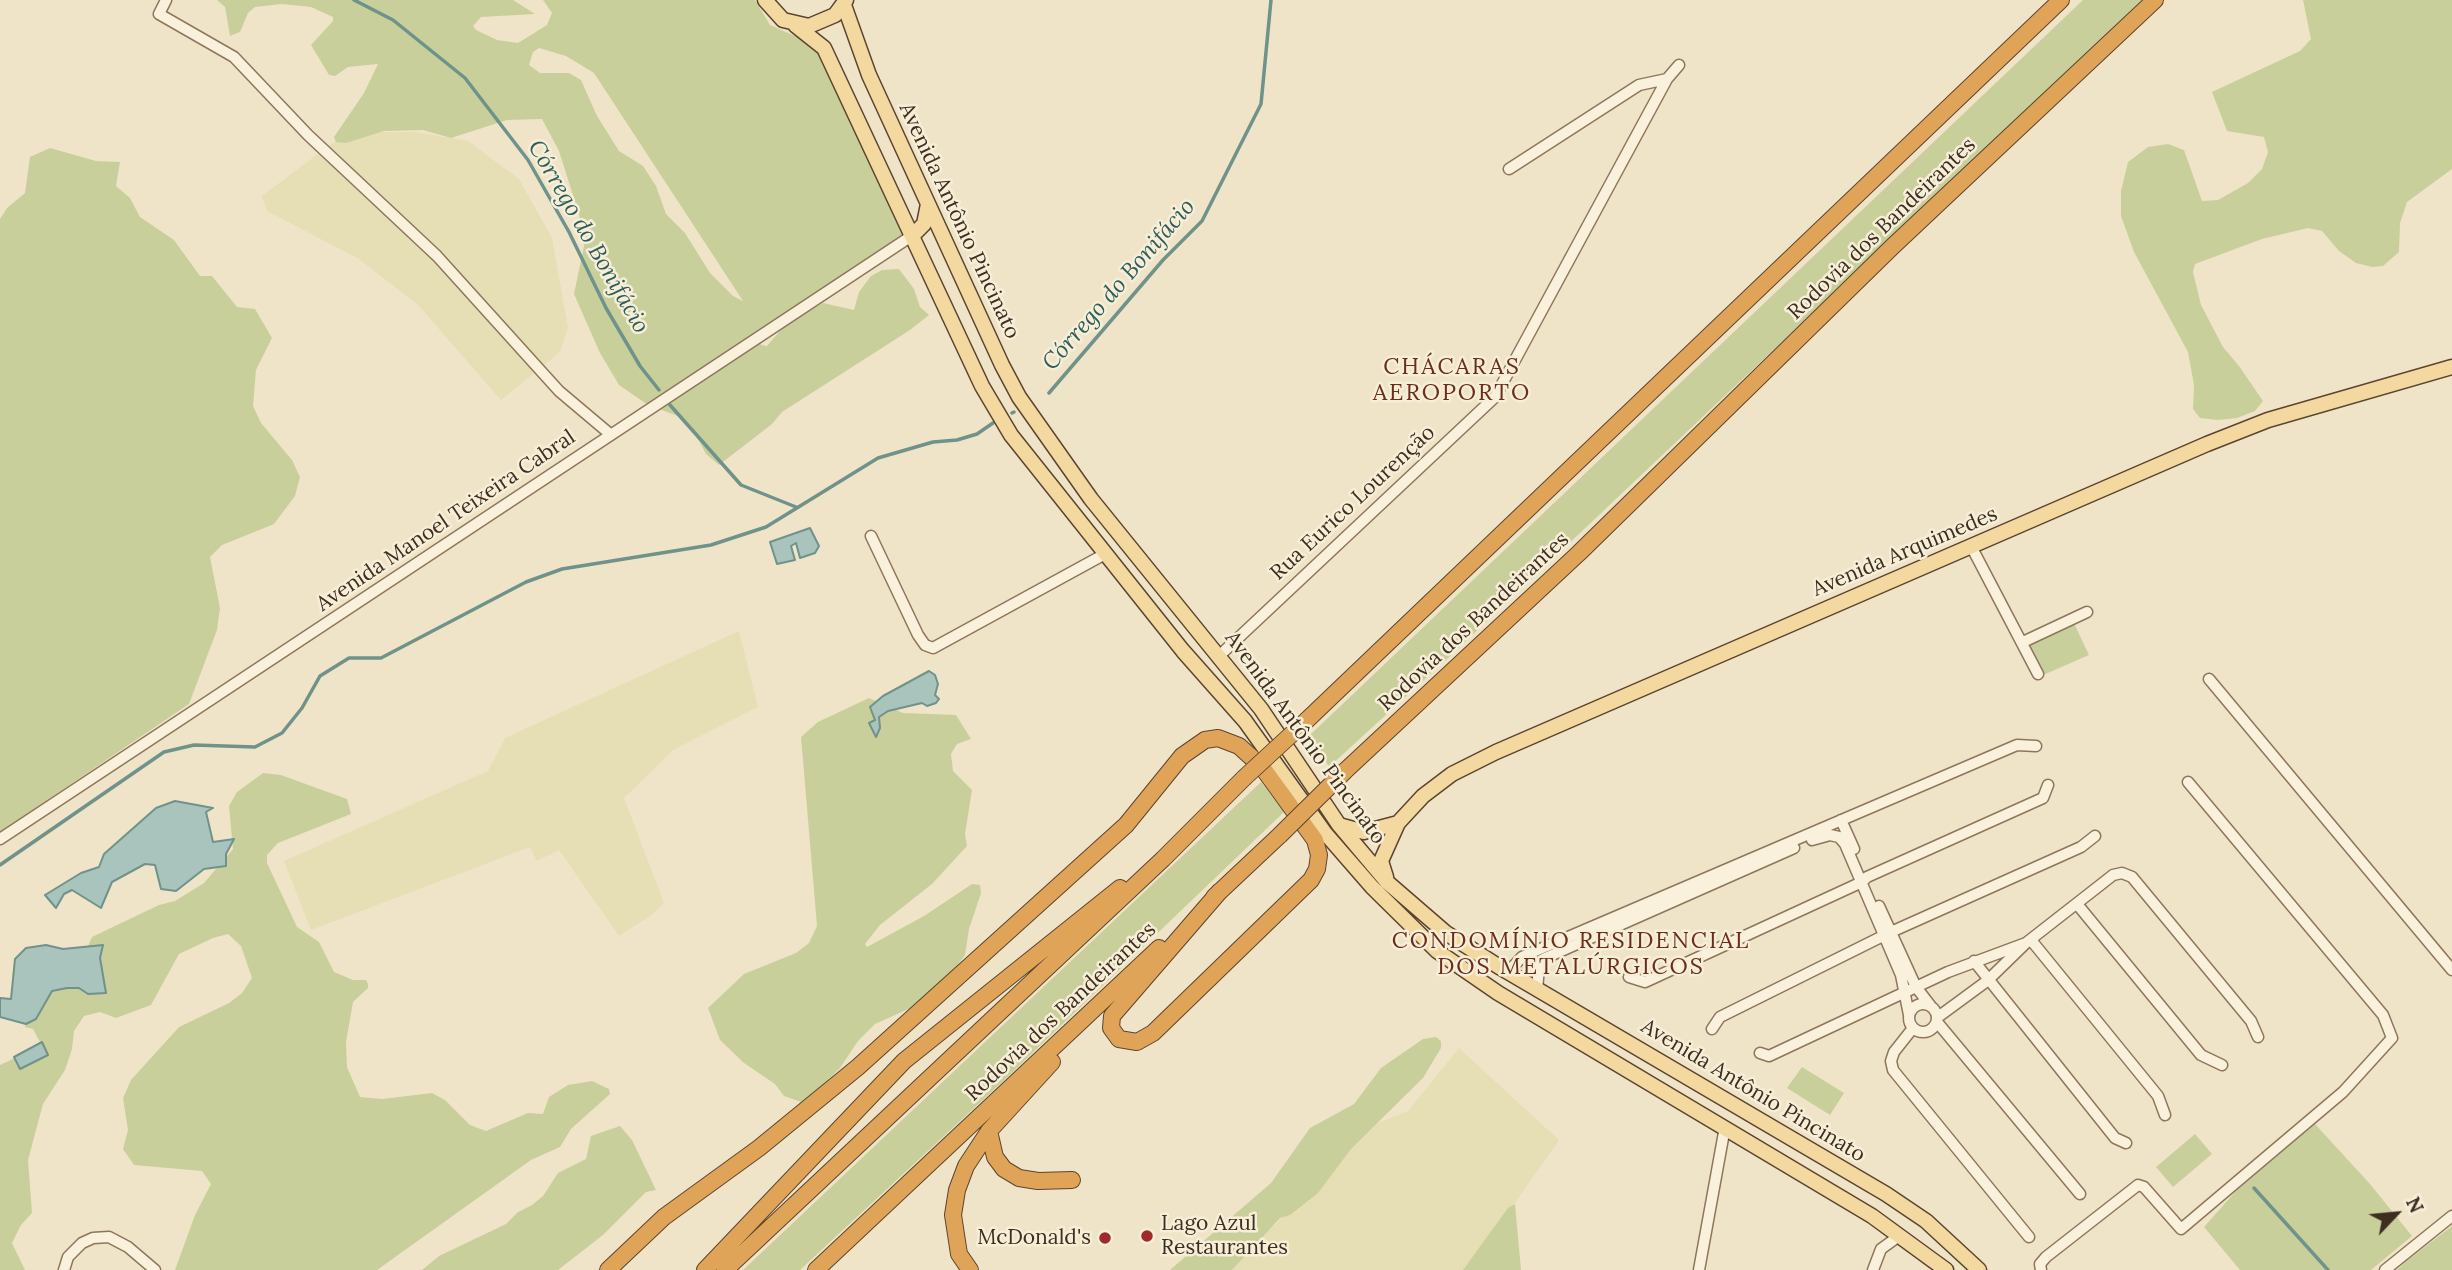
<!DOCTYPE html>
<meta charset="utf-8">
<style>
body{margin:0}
#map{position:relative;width:2452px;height:1270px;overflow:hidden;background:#f0e4c8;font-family:Lora,serif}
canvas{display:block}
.north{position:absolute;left:2361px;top:1179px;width:70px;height:70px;-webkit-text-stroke:5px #f7eed8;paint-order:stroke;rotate:64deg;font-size:19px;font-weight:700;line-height:28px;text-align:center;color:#3d2e20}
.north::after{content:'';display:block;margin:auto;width:24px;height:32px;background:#3d2e20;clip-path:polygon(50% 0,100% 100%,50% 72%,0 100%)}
</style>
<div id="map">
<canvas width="2452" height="1270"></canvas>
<div class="north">N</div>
</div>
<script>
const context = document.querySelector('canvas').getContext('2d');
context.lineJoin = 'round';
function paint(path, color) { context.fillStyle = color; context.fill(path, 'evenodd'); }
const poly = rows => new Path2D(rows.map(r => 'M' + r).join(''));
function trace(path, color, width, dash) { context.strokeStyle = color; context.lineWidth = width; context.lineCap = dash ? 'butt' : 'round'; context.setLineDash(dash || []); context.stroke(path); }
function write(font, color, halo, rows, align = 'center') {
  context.font = font + ' Lora,serif'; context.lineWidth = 5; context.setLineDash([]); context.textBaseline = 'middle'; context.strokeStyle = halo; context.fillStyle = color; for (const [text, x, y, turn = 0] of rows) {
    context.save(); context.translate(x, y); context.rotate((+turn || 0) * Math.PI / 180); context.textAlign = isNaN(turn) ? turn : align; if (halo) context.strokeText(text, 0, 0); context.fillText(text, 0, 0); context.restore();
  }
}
paint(poly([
 [347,132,415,132,468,141,519,179,552,238,568,328,560,352,501,400,418,305,359,259,267,211,262,196],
 [739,631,758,707,673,750,624,798,664,903,650,916,619,936,559,850,537,861,530,847,311,930,284,861,488,771,505,738],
 [1459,1048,1559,1140,1468,1270,1226,1270,1243,1244,1276,1224,1323,1174,1378,1123,1408,1111]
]), '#e6deb5');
paint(poly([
 [217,0,513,0,535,14,481,17,473,26,476,30,497,40,518,43,547,25,552,13,543,0,755,0,770,25,804,40,826,58,904,226,902,237,761,336,761,345,767,346,786,324,823,303,854,310,859,292,871,276,882,270,899,269,914,289,920,307,929,315,910,330,782,412,772,424,719,465,706,454,691,426,678,416,648,405,619,385,600,353,574,294,584,246,579,214,559,151,542,119,507,120,451,138,423,130,384,131,346,143,336,142,334,137,364,93,378,64,348,67,335,76,329,75,311,45,333,21,333,17,311,7,282,4,255,7,248,13,240,32,230,36,225,7],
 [539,48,566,56,594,73,743,301,733,296,710,273,685,233,666,214,656,186,643,166,619,151,597,116,581,80,569,73,540,73,529,65,533,52],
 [2083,0,2143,0,1449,657,1329,767,1310,735],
 [2303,0,2452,0,2452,169,2407,202,2400,223,2399,252,2383,266,2372,267,2356,263,2339,251,2322,231,2308,228,2262,239,2195,264,2193,272,2201,305,2223,347,2239,366,2263,401,2255,411,2237,418,2218,420,2200,418,2193,409,2194,385,2188,352,2134,252,2121,216,2121,191,2128,162,2148,147,2168,144,2184,150,2202,201,2218,200,2248,183,2262,169,2268,152,2264,137,2227,131,2212,92,2300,51,2311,39],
 [50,148,96,161,120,162,116,186,130,198,140,217,174,240,200,276,212,276,237,307,255,309,272,338,256,370,253,406,261,423,292,460,300,477,295,496,274,524,222,545,210,557,220,608,217,630,189,704,0,832,0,219,7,208,25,193,30,157],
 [2072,619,2089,655,2041,676,2023,642],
 [869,698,903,713,956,715,971,739,957,744,951,754,953,771,972,790,965,834,967,846,932,884,880,925,865,944,867,947,924,916,972,884,980,885,981,893,969,929,965,955,933,998,875,1024,858,1041,840,1068,804,1103,784,1096,775,1084,744,1063,720,1040,708,1008,744,974,796,953,809,943,817,926,801,737,818,722],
 [263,773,281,775,347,799,351,814,278,843,267,855,267,863,297,927,319,942,334,972,353,980,366,980,368,984,368,988,353,1002,346,1042,347,1067,360,1097,382,1099,432,1093,445,1100,470,1125,486,1131,528,1113,543,1114,549,1097,568,1085,592,1081,609,1089,610,1094,571,1129,560,1147,531,1160,377,1270,175,1270,195,1215,211,1184,202,1171,134,1165,123,1149,128,1130,123,1098,131,1080,179,1027,229,1003,242,993,252,978,241,946,228,934,213,938,179,954,151,1005,116,1018,100,1012,84,1016,74,1031,72,1049,65,1070,43,1104,28,1160,32,1213,21,1225,12,1243,25,1270,0,1270,0,1065,36,1048,40,1042,33,1029,25,1027,27,1012,85,953,92,937,159,905,175,901,204,883,233,849,229,806,237,792],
 [1261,782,1284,812,1001,1083,800,1270,743,1270],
 [1436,1037,1441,1041,1441,1048,1423,1078,1351,1149,1318,1193,1290,1215,1280,1218,1232,1270,1170,1270,1271,1183,1310,1128,1354,1104,1381,1068,1423,1039],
 [1802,1067,1844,1093,1830,1115,1787,1088],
 [2315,1124,2370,1184,2412,1236,2371,1270,2240,1270,2204,1227,2235,1192],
 [620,1126,632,1140,656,1190,646,1192,603,1235,558,1270,422,1270,439,1256,506,1224,518,1212,532,1205,543,1196,558,1173,586,1159,591,1136],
 [2195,1134,2212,1154,2173,1187,2156,1167],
 [1515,1204,1521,1270,1463,1270,1508,1208],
 [2452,1226,2452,1270,2397,1270,2408,1260]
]), '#c9cf9b');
const water = poly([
 [810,528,819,546,815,553,800,558,796,543,791,546,795,560,777,564,770,542,810,528],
 [929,671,935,675,938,684,935,695,939,699,936,703,927,706,922,703,888,711,879,717,880,728,876,737,869,723,875,720,870,707,883,696,929,671],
 [175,801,213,808,206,812,213,842,234,839,226,854,226,866,204,869,176,891,161,889,155,865,145,864,112,882,101,908,72,890,64,894,56,908,45,895,81,873,99,867,104,854,156,808,175,801],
 [46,945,63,949,103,945,100,958,106,993,88,994,79,988,67,988,52,991,36,1019,26,1024,0,1017,0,998,11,999,15,959,26,948,46,945],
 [42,1042,48,1055,20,1069,14,1057,42,1042]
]);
paint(water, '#a9c4bc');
trace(water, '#6f938a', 2);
trace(poly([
 [354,0,393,20,465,78,528,160,569,232,606,308,640,366,659,390],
 [1049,393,1163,260,1202,221,1261,104,1271,0],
 [670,405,741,485,796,507],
 [1012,413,1014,412],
 [0,865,164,752,194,745,255,747,282,733,302,708,320,676,349,658,381,658,526,582,562,569,711,545,766,527,878,458,933,442,957,440,977,434,993,423],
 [2254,1188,2328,1270]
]), '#6f938a', 3.5);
const minor = poly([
 [166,0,159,14,234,57,308,135,437,256,559,391,610,434],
 [1509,169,1639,85,1667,79],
 [871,536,918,635,925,645,933,648,1105,554],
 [1971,546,2038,674],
 [2023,642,2087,612],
 [1219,656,1495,397,1667,79,1679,65],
 [2209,679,2452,970],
 [1841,820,1854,849],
 [0,839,913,235],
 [1812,840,1830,835,1839,837,1845,844,1901,975,1909,1015],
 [2077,904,2201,1055,2222,1065],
 [1879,906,1916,987,1930,1005],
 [2031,940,2158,1096,2165,1115],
 [1974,961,2115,1138,2126,1143],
 [1508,972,1522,957,1533,952,2017,745,2036,746],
 [1629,977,1645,982,1862,882,1867,877,2043,798,2048,785],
 [1537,990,1539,967,1543,959,1794,848],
 '1909 1018a14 14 0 1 1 28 0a14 14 0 1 1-28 0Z',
 [1938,1017,1987,981,2026,943,2099,886,2113,875,2122,873,2132,877,2251,1021,2258,1037],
 [1937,1022,2080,1194],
 [1913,1028,1894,1052,1891,1061,1893,1070,2029,1237],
 [1712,1029,1720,1017,1891,932,2081,847,2095,836],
 [1760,1053,1769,1056,1948,972,2026,943],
 [64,1270,68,1257,82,1243,93,1238,109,1237,128,1247,155,1270],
 [1699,1270,1725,1127],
 [1873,1270,1881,1249,1899,1236],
 [2041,1270,2040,1264,2046,1257,2138,1185,2144,1187,2181,1229,2343,1092,2392,1038,2383,1015,2188,782],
 [2385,1270,2452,1216]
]);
const major = poly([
 [765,0,783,20,809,26,835,15,846,0],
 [844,5,869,75,1002,365,1019,397,1091,499,1261,709,1339,825,1387,882,1446,933,1501,968,1886,1194,1926,1221,1979,1270],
 [795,25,824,48,982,386,1011,435,1183,651,1245,721,1325,833,1372,887,1437,951,1498,993,1872,1216,1946,1270],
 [913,235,924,224,928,204],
 [1339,825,1364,832,1398,823],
 [1386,877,1381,861,1398,823,1423,796,1452,774,1496,752,2207,444,2268,420,2452,367]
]);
const highway = poly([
 [1307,720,2061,0],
 [1345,771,1579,553,1892,247,2155,0],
 [1214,897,1280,835],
 [989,1131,995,1157,1004,1169,1019,1178,1038,1181,1072,1180],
 [608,1270,664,1217,759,1148,858,1067,1126,825,1182,756,1205,740,1218,738,1239,746,1262,767,1315,840,1319,855,1317,869,1311,880,1153,1033,1137,1042,1119,1039,1111,1028,1112,1016,1220,891],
 [705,1270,904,1061,1120,888],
 [725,1270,1163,859,1244,778],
 [816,1270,1159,948],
 [970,1270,959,1254,953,1215,957,1190,966,1166,989,1131,1052,1062]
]);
trace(minor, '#8d765c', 13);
trace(major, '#5b4430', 17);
trace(highway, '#5b4430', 18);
trace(minor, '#faf1dc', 10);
trace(major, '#f3d9a0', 14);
trace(highway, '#e0a458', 16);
const highwayBridge = poly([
 [1244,778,1307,720],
 [1280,835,1345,771]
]);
trace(highwayBridge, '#5b4430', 18, []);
trace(highwayBridge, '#e0a458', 16);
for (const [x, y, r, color] of [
 [1147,1236,7,"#9e2a2b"],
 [1105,1238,7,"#9e2a2b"]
]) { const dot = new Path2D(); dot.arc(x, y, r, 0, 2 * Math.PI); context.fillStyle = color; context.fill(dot); trace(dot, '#f7eed8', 2.5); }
write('21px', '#3d2e20', '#f7eed8', [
 ["Avenida Antônio Pincinato",959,221,65],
 ["Rodovia dos Bandeirantes",1882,229,-44],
 ["Rua Eurico Lourenção",1353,503,-43],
 ["Avenida Manoel Teixeira Cabral",446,521,-34],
 ["Avenida Arquimedes",1905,552,-23],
 ["Rodovia dos Bandeirantes",1474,622,-43],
 ["Avenida Antônio Pincinato",1305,738,54],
 ["Rodovia dos Bandeirantes",1061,1012,-43],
 ["Avenida Antônio Pincinato",1753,1091,31]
]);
write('21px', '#3d2e20', '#f7eed8', [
 ["Lago Azul",1161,1224],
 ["Restaurantes",1161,1248],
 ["McDonald's",1091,1238,"right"]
], 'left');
write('italic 23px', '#2f5d5a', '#f7eed8', [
 ["Córrego do Bonifácio",588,237,60],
 ["Córrego do Bonifácio",1119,285,-49]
]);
context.letterSpacing = '2px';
write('23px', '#6b2e1e', '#f7eed8', [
 ["CHÁCARAS",1452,367],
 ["AEROPORTO",1452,393],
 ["CONDOMÍNIO RESIDENCIAL",1571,941],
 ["DOS METALÚRGICOS",1571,967]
]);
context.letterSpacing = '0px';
</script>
